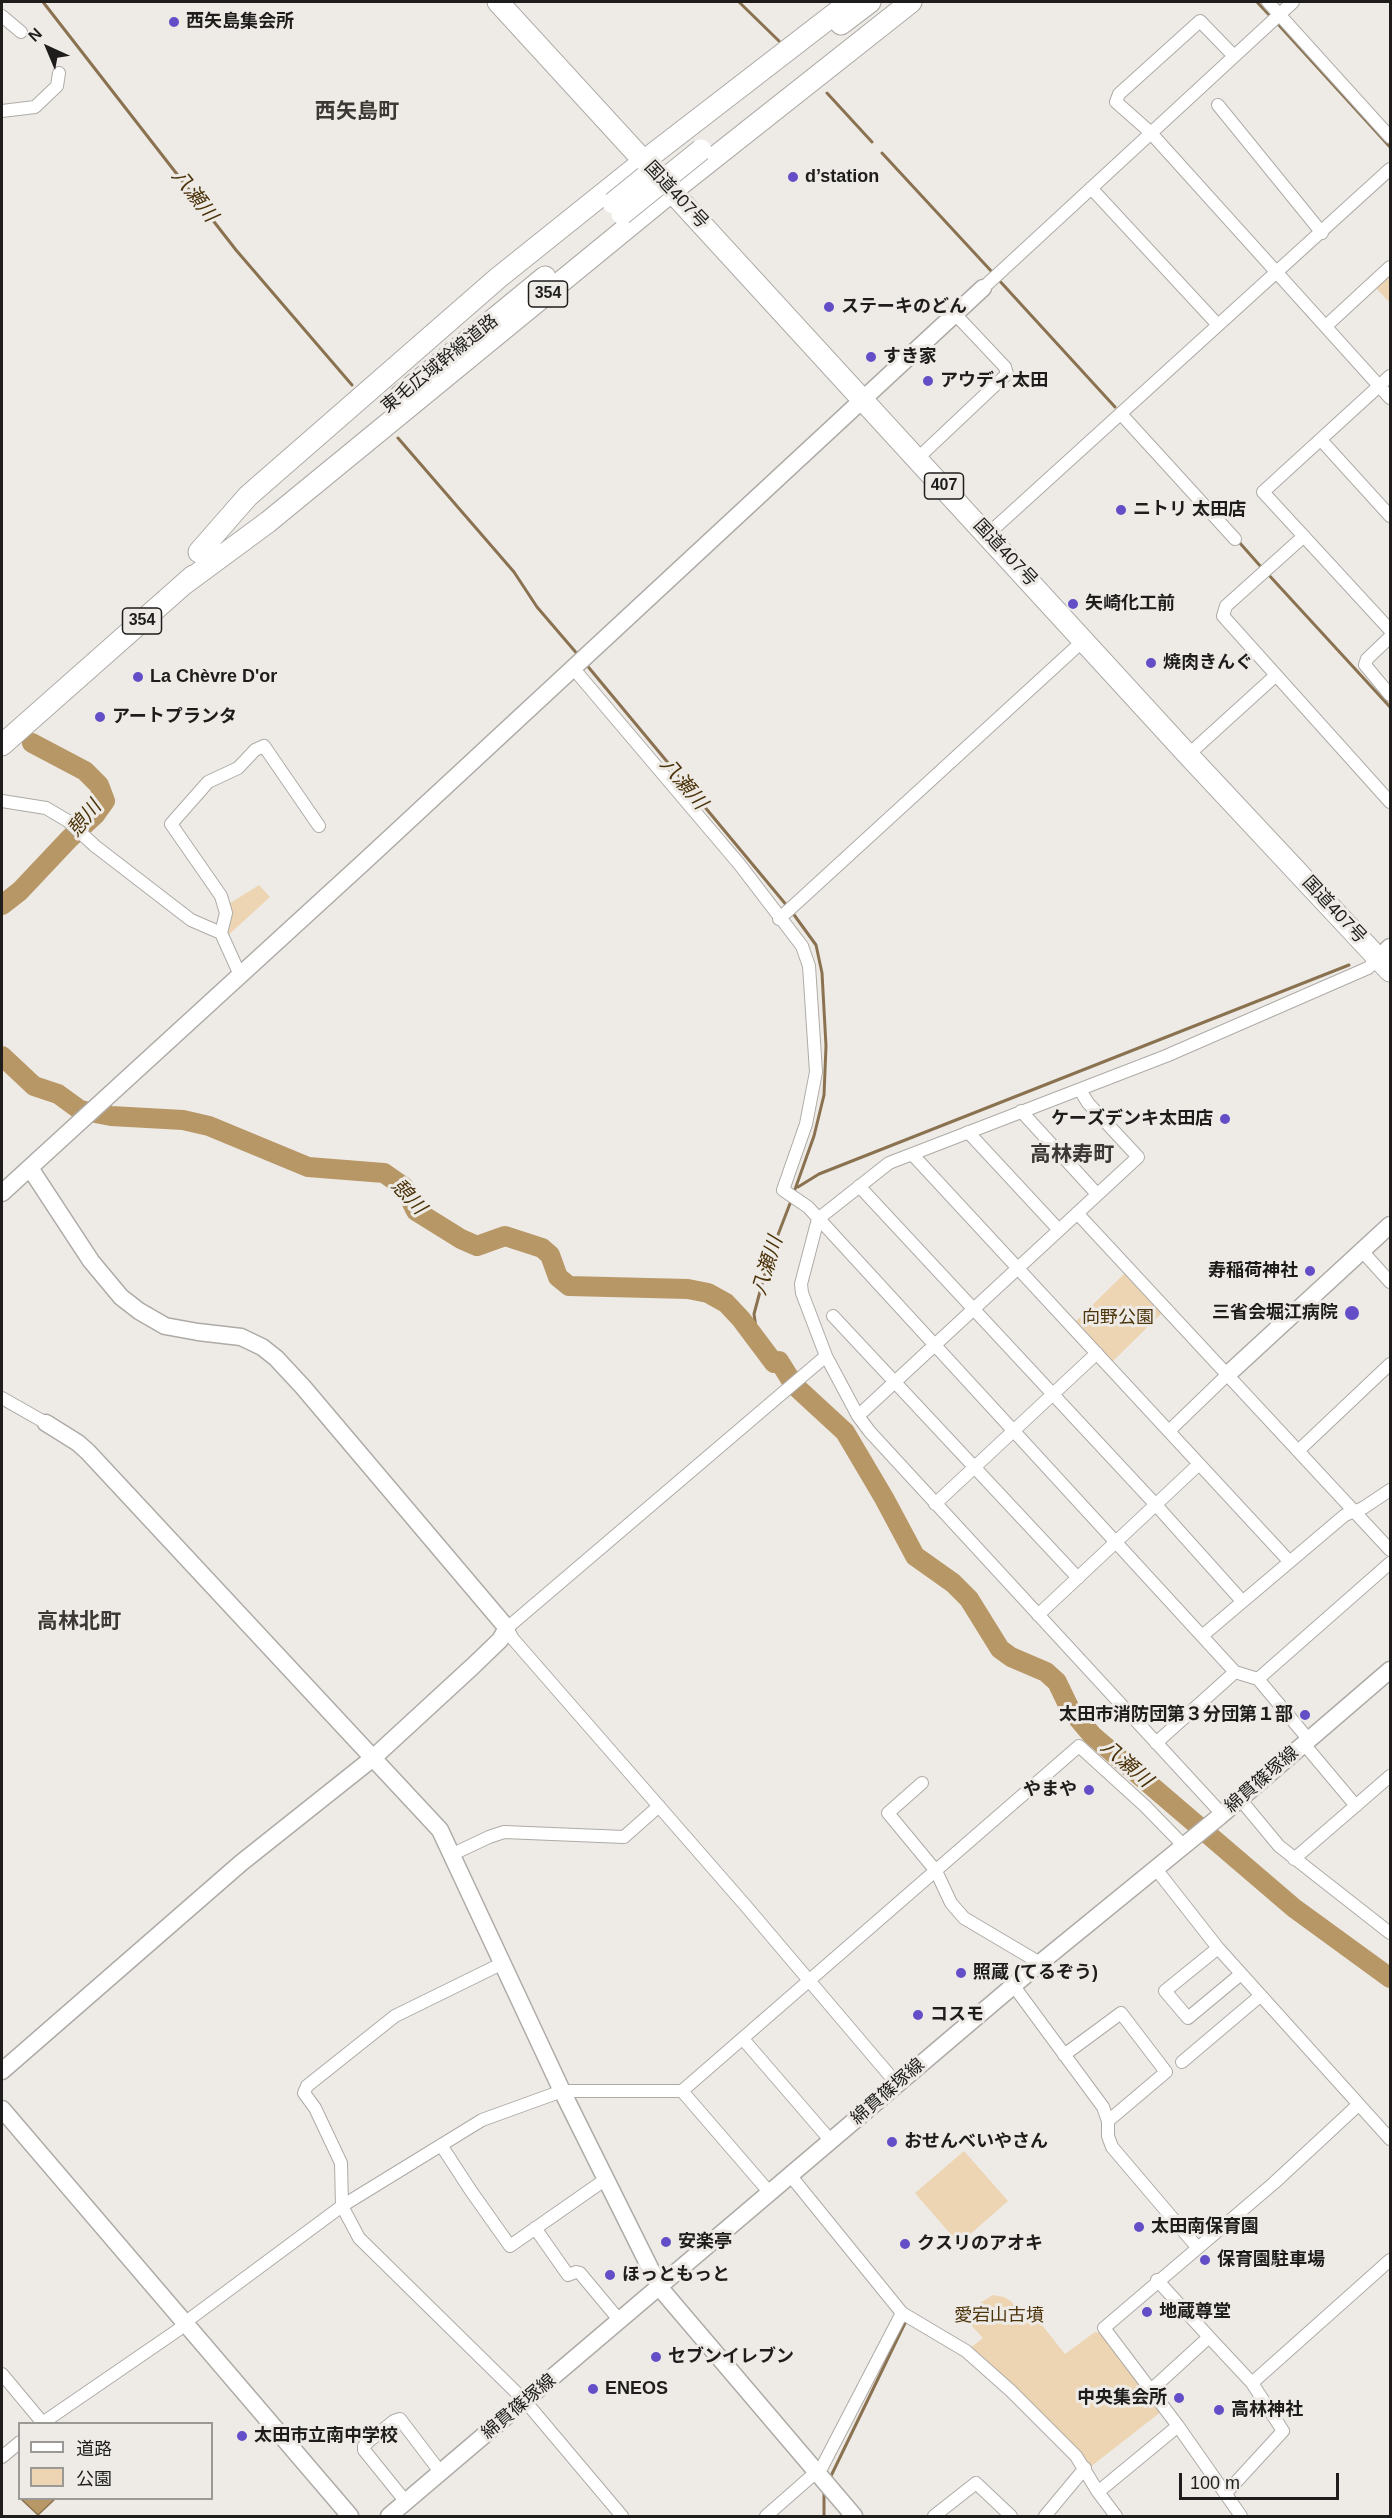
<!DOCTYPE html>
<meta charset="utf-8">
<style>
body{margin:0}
#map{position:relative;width:1392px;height:2518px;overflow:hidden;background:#eeebe7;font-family:Helvetica,"Noto Sans JP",sans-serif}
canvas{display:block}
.frame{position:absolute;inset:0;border:3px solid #1e1d1c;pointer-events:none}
.legend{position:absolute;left:18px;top:2422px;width:195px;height:78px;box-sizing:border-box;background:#eeebe7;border:2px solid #9b9996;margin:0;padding:8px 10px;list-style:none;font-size:18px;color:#1e1d1c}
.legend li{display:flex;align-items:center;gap:12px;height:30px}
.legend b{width:30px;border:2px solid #9b9996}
.north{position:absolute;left:18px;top:18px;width:60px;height:60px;-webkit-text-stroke:4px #eeebe7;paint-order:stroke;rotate:316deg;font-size:16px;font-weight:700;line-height:24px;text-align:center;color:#1e1d1c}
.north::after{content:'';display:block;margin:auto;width:21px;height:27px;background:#1e1d1c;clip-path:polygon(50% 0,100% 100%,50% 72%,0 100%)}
.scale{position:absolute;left:1179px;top:2473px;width:160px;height:27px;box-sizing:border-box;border:3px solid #1e1d1c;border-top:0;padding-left:8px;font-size:18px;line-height:21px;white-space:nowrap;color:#1e1d1c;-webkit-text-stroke:4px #eeebe7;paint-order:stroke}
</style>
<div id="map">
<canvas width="1392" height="2518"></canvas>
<div class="frame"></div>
<ul class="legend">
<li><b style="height:8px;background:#fff"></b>道路</li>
<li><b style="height:16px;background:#edd5b3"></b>公園</li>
</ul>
<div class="north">N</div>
<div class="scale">100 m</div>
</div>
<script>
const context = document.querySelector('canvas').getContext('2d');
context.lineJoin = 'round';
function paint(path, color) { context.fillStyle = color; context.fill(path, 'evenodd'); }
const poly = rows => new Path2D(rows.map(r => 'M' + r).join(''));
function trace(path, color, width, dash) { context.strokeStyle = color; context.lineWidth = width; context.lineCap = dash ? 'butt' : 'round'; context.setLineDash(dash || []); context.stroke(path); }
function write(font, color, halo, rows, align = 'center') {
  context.font = font + ' Helvetica,"Noto Sans JP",sans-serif'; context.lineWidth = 6; context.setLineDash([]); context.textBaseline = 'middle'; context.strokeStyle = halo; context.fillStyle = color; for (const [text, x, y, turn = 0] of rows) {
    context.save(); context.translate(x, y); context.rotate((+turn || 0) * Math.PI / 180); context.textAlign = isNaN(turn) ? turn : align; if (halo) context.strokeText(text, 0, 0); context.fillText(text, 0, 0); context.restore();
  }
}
paint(poly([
 [1390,273,1390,303,1375,287],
 [259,885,270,897,224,939,224,907],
 [1125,1273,1163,1312,1112,1362,1074,1323],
 [964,2151,1008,2201,959,2244,915,2193],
 [993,2295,1004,2297,1011,2301,1024,2317,1023,2324,1034,2315,1065,2354,1095,2332,1104,2334,1144,2391,1162,2411,1089,2468,969,2349,983,2338,972,2326,972,2321,980,2303]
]), '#edd5b3');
const water = poly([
 [21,2499,55,2499,38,2515,21,2499]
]);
paint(water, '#b89766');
trace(water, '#8a7250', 1.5);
trace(poly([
 [43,2,236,250,352,385],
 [739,2,779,41],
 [1257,2,1272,18],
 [1277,23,1390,147],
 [827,93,872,142],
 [882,153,993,273],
 [997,278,1115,407],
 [398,438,514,572,537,607,579,656],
 [1239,542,1262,568],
 [1267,573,1390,707],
 [585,663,788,907],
 [792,912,816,945,822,973,826,1046,824,1095,814,1136,793,1195],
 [798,1187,819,1174,1349,965],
 [779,1361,757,1335,754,1314,769,1258,791,1201],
 [830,2478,905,2323],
 [824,2516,824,2489]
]), '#8a7250', 3);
trace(poly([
 [2,905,20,891,69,839,95,815,105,801,99,785,85,771,32,743],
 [2,1056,34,1086,58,1094,80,1110,111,1116,183,1120,209,1126,308,1167,384,1173,404,1187,416,1211,461,1239,477,1246,505,1236,542,1248,550,1255,558,1277,569,1286,688,1289,708,1293,726,1303,741,1319,774,1363,779,1361,794,1385,845,1432,884,1498,915,1556,953,1583,969,1599,1000,1649,1011,1657,1046,1672,1057,1682,1070,1709,1092,1735,1294,1908,1390,1978]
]), '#b89766', 20);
const street = poly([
 [1268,2,1390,137],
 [2,16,21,32],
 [1234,56,1200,21,1119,94,1116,102,1150,132,1390,398],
 [1218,105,1322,233],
 [2,111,35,107,57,86,59,73],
 [1091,188,1218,325],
 [983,288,1293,2],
 [1326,326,1390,267],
 [1390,376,1263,492,1390,630],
 [1121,414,1235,539],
 [1321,440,1390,516],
 [918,458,1007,374,1005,367,955,314],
 [988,534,1390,169],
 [1304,536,1226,606,1223,616,1390,802],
 [1390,637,1367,659,1365,665,1390,695],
 [573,668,740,865,802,946,809,966,816,1072,806,1124,783,1190,808,1207,1235,1672,1258,1679,1309,1740],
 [1188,755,1275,676],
 [2,801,46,808,68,821,95,846,191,920,221,933],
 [779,919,1085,639],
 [240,975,221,933,226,913,221,896,171,824,208,782,238,768,255,750,264,746,319,826],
 [1021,1111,1097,1194],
 [968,1132,1059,1230],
 [912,1154,1289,1561],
 [859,1186,1156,1505,1242,1601],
 [1077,1213,1390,1550],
 [1362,1251,1390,1282],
 [833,1316,1078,1578],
 [826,1356,507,1628,513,1639,745,1905,897,2084],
 [2,1398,46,1423],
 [858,1416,1138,1157,1088,1103,1080,1090],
 [1169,1431,1227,1375],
 [1298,1451,1390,1364],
 [935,1504,1097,1353],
 [1038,1615,1199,1464],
 [1202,1636,1345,1515,1363,1508,1390,1490],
 [1258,1679,1390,1563],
 [1156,1743,1235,1672],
 [1304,1744,1356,1806],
 [922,1783,888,1813,936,1871,951,1903,964,1918,1040,1963],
 [1240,1799,1279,1846,1390,1933],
 [1222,1814,870,1432,858,1416,826,1356,802,1293,801,1284,818,1219,889,1163,1166,1056,1368,968,1379,958],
 [453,1854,489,1837,504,1832,624,1837,659,1806],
 [1294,1859,1390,1776],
 [1156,1869,1218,1948,1390,2139],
 [1218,1948,1165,1991,1188,2018,1241,1974],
 [503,1963,395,2016,307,2086,304,2093,315,2108,341,2163,342,2206,359,2238,525,2401,622,2516],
 [1013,1985,1103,2107,1108,2121,1108,2136,1112,2147,1197,2247],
 [743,2039,831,2141],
 [1064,2055,1121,2013,1166,2072,1108,2121],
 [1182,2062,1260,1996],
 [682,2091,770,2193],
 [441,2145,471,2191,510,2246,606,2179],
 [790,2175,902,2313,966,2351,1011,2391,1076,2456,1098,2492,1178,2426],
 [535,2228,568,2275,576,2272,580,2273,620,2321],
 [1157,2280,1209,2337],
 [2,2374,42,2422],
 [1151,2390,1209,2337,1252,2383,1390,2260],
 [41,2424,178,2330,191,2318,342,2206,482,2120,562,2091,682,2091,1079,1746,1145,1806,1184,1846],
 [2,2457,20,2442],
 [1098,2492,1116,2516],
 [1226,2493,1283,2431,1252,2383],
 [406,2502,364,2450,364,2446,369,2441,394,2421,400,2419,441,2473],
 [766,2516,822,2467,902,2313],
 [934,2516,976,2483,1011,2516],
 [1045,2516,1085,2468],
 [1241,2516,1178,2426,1104,2328,1274,2183,1358,2105]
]);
const secondary = poly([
 [1379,958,1390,947],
 [2,1193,365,861,983,288],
 [1227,1375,1390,1225],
 [46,1423,78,1443,88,1452,440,1830,562,2091,660,2288,854,2516],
 [2,2071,241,1863,373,1758,473,1666,500,1640,507,1628,303,1387,276,1358,262,1347,241,1337,198,1332,165,1326,139,1311,121,1297,91,1261,30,1168],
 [2,2109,350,2516],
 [389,2516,1040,1963,1219,1817,1390,1670]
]);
const highway = poly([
 [498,2,1188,755,1390,971],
 [841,24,870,2],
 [400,396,545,277],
 [199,552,248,496,498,278,644,161,850,2],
 [184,584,268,522,672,191,911,2],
 [2,745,193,576]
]);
trace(street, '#aeaba7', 14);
trace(secondary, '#aeaba7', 19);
trace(highway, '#aeaba7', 23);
trace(street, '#fff', 12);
trace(secondary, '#fff', 16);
trace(highway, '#fff', 21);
const highwayBridge = poly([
 [613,203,645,177],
 [622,214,701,150]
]);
trace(highwayBridge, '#aeaba7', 23, []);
trace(highwayBridge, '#fff', 21);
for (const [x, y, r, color] of [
 [174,22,6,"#634ec7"],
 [793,177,6,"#634ec7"],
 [829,307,6,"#634ec7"],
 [871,357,6,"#634ec7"],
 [928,381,6,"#634ec7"],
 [1121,510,6,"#634ec7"],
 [1073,604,6,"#634ec7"],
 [1151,663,6,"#634ec7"],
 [138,677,6,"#634ec7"],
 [100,717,6,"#634ec7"],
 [1225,1119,6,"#634ec7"],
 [1310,1271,6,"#634ec7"],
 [1352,1313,8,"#634ec7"],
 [1305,1715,6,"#634ec7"],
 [1089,1790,6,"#634ec7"],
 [961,1973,6,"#634ec7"],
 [918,2015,6,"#634ec7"],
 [892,2142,6,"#634ec7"],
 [1139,2227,6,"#634ec7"],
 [666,2242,6,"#634ec7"],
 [905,2244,6,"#634ec7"],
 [1205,2260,6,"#634ec7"],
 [610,2275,6,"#634ec7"],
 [1147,2312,6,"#634ec7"],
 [656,2357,6,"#634ec7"],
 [593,2389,6,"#634ec7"],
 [1179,2398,6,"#634ec7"],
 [1219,2410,6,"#634ec7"],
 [242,2436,6,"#634ec7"]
]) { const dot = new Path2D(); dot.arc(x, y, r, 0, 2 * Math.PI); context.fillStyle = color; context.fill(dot); trace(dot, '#eeebe7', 2); }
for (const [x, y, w] of [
 [548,294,39],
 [944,486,39],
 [142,621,39]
]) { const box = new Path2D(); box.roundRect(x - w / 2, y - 13, w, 26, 4.5); context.fillStyle = '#eeebe7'; context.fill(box); trace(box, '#1e1d1c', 1.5); }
write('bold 16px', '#1e1d1c', null, [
 ["354",548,294],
 ["407",944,486],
 ["354",142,621]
]);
write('bold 18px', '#1e1d1c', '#eeebe7', [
 ["西矢島集会所",186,22],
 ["d’station",805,177],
 ["ステーキのどん",841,307],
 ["すき家",883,357],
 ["アウディ太田",940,381],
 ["ニトリ 太田店",1133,510],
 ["矢崎化工前",1085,604],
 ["焼肉きんぐ",1163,663],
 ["La Chèvre D'or",150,677],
 ["アートプランタ",112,717],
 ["ケーズデンキ太田店",1213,1119,"right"],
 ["寿稲荷神社",1298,1271,"right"],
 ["三省会堀江病院",1338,1313,"right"],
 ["太田市消防団第３分団第１部",1293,1715,"right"],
 ["やまや",1077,1790,"right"],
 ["照蔵 (てるぞう)",973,1973],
 ["コスモ",930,2015],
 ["おせんべいやさん",904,2142],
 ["太田南保育園",1151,2227],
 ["安楽亭",678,2242],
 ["クスリのアオキ",917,2244],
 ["保育園駐車場",1217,2260],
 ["ほっともっと",622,2275],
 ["地蔵尊堂",1159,2312],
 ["セブンイレブン",668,2357],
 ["ENEOS",605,2389],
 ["中央集会所",1167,2398,"right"],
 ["高林神社",1231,2410],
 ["太田市立南中学校",254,2436]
], 'left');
write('18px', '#1e1d1c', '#eeebe7', [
 ["国道407号",676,195,47],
 ["東毛広域幹線道路",440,364,-39],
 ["国道407号",1005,553,47],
 ["国道407号",1334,910,47],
 ["綿貫篠塚線",1262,1780,-41],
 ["綿貫篠塚線",888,2092,-41],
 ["綿貫篠塚線",519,2407,-40]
]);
write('18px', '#4c340b', '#eeebe7', [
 ["向野公園",1118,1318],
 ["愛宕山古墳",999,2316]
]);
write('italic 20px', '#4b330a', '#eeebe7', [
 ["八瀬川",194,196,52],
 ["八瀬川",683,784,50],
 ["憩川",85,819,-51],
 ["憩川",408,1197,47],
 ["八瀬川",768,1266,-73],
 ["八瀬川",1126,1764,41]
]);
write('bold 21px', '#3b3835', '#eeebe7', [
 ["西矢島町",357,112],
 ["高林寿町",1072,1155],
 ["高林北町",79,1622]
]);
</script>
